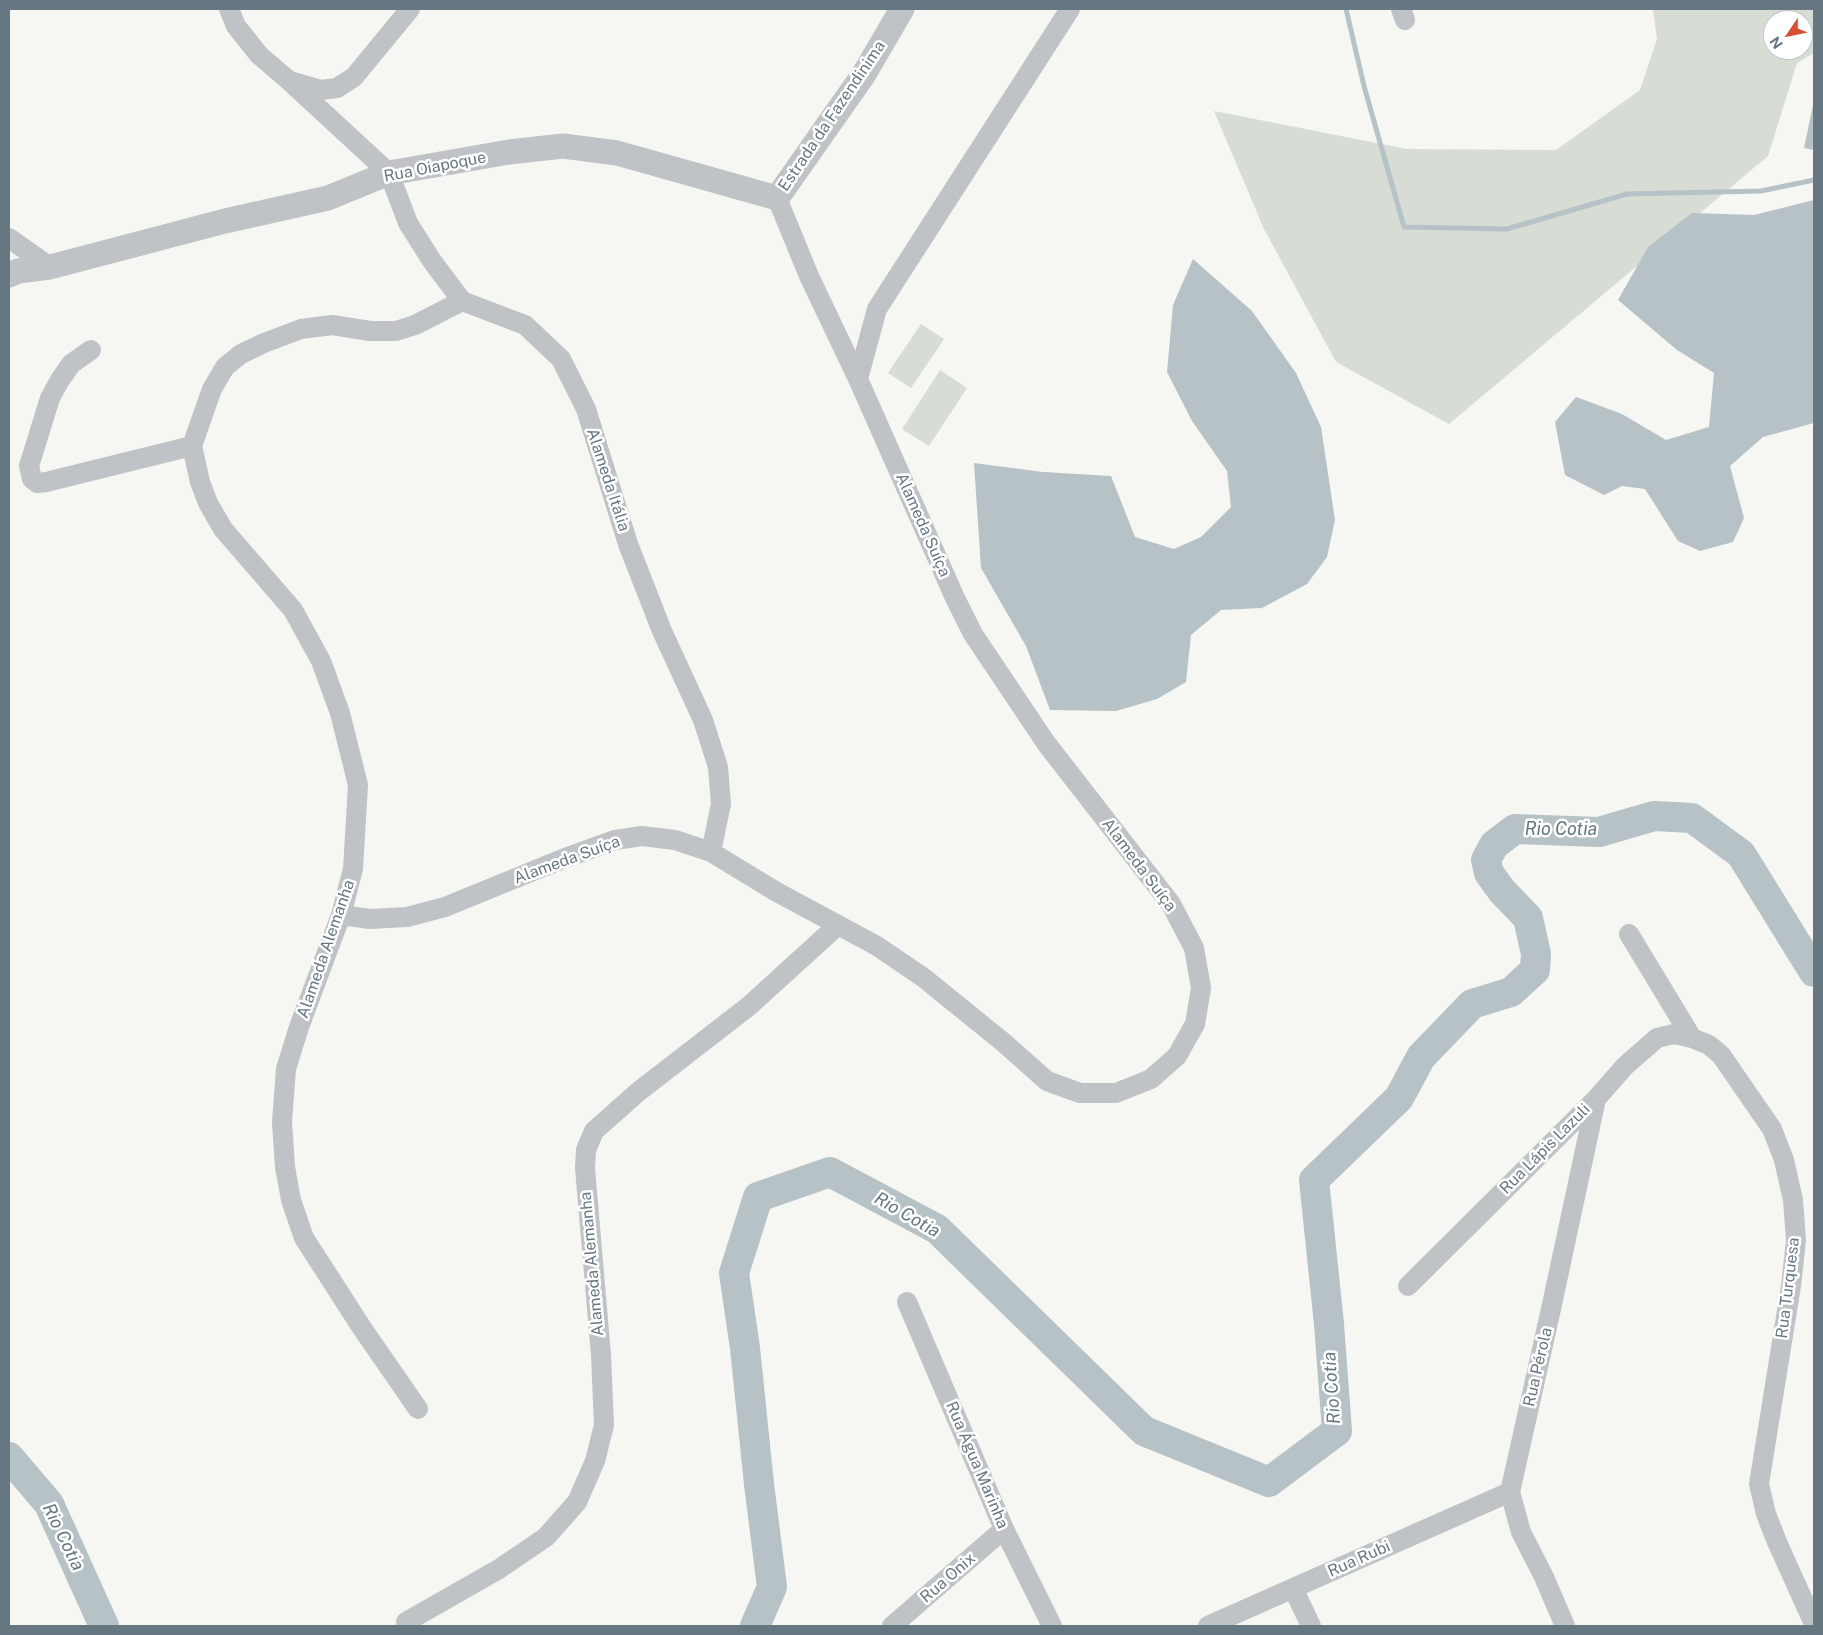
<!DOCTYPE html>
<meta charset="utf-8">
<style>
body{margin:0}
#map{position:relative;width:1823px;height:1635px;overflow:hidden;background:#f6f6f3;font-family:"Public Sans",sans-serif}
canvas{display:block}
.frame{position:absolute;inset:0;border:10px solid #677782;pointer-events:none}
.north{position:absolute;left:1763px;top:10px;width:50px;height:50px;box-sizing:border-box;background:#fff;border:1px solid #c2c9cd;border-radius:50%;rotate:236deg;font-size:14px;font-weight:700;line-height:20px;text-align:center;color:#677782}
.north::after{content:'';display:block;margin:auto;width:18px;height:22px;background:#d65132;clip-path:polygon(50% 0,100% 100%,50% 72%,0 100%)}
</style>
<div id="map">
<canvas width="1823" height="1635"></canvas>
<div class="frame"></div>
<div class="north">N</div>
</div>
<script>
const context = document.querySelector('canvas').getContext('2d');
context.lineJoin = 'round';
function paint(path, color) { context.fillStyle = color; context.fill(path, 'evenodd'); }
const poly = rows => new Path2D(rows.map(r => 'M' + r).join(''));
function trace(path, color, width, dash) { context.strokeStyle = color; context.lineWidth = width; context.lineCap = dash ? 'butt' : 'round'; context.setLineDash(dash || []); context.stroke(path); }
function write(font, color, halo, rows, align = 'center') {
  context.font = font + ' "Public Sans",sans-serif'; context.lineWidth = 5; context.setLineDash([]); context.textBaseline = 'middle'; context.strokeStyle = halo; context.fillStyle = color; for (const [text, x, y, turn = 0] of rows) {
    context.save(); context.translate(x, y); context.rotate((+turn || 0) * Math.PI / 180); context.textAlign = isNaN(turn) ? turn : align; if (halo) context.strokeText(text, 0, 0); context.fillText(text, 0, 0); context.restore();
  }
}
paint(poly([
 [1653,9,1814,9,1814,53,1797,63,1768,156,1449,424,1336,362,1264,229,1214,111,1407,149,1556,150,1640,90,1657,39],
 [1773,20,1803,20,1803,50,1773,50],
 [921,324,944,339,911,388,888,373],
 [940,370,967,388,929,446,902,429]
]), '#d7dcd4');
paint(poly([
 [1813,105,1814,105,1814,150,1804,148],
 [1814,200,1814,423,1763,437,1730,466,1744,518,1733,542,1700,551,1678,541,1645,489,1622,486,1604,495,1565,475,1555,422,1576,397,1622,414,1666,440,1709,427,1714,373,1677,350,1618,300,1648,247,1692,213,1754,215],
 [1193,259,1252,311,1296,373,1321,427,1335,520,1327,557,1307,584,1262,608,1221,610,1191,635,1186,682,1157,699,1116,711,1050,710,1026,646,981,568,974,463,1043,472,1111,476,1135,537,1174,549,1201,537,1231,507,1227,471,1192,421,1167,372,1173,305]
]), '#b6c2c5');
trace(poly([
 [1346,9,1364,86,1404,227,1507,229,1627,194,1761,191,1814,180]
]), '#b6c2c5', 5);
trace(poly([
 [9,1457,49,1504,104,1626],
 [755,1626,772,1587,759,1484,745,1348,734,1273,758,1197,830,1172,937,1229,1144,1431,1269,1482,1337,1431,1329,1324,1314,1180,1399,1098,1421,1057,1472,1004,1511,992,1535,970,1536,954,1528,918,1502,891,1489,873,1486,860,1494,845,1515,829,1599,832,1654,816,1692,818,1741,854,1814,972]
]), '#b6c2c5', 30);
trace(poly([
 [229,9,236,26,259,55,286,78,389,173,408,223,432,261,462,301,525,325,561,359,586,409,628,544,662,631,703,720,718,767,721,804,711,852],
 [1401,9,1405,20],
 [294,82,321,90,337,88,354,77,410,9],
 [9,238,50,267],
 [91,350,71,364,60,380,50,398,29,466,32,479,37,483,46,482,192,446],
 [858,379,877,309,1070,9],
 [341,915,370,919,407,917,445,907,565,858,615,840,642,836,675,840,711,852,775,891,877,946,924,978,1003,1042,1047,1081,1080,1093,1116,1093,1151,1079,1177,1056,1195,1024,1201,988,1194,948,1171,904,1046,743,973,634,955,598,858,379,809,276,777,198],
 [1629,934,1692,1038,1709,1045,1721,1055,1772,1129,1784,1160,1793,1200,1796,1240,1791,1286,1759,1484,1766,1514,1777,1542,1814,1624],
 [1408,1286,1596,1099,1625,1066,1657,1038,1674,1034,1692,1038],
 [907,1302,1004,1529,1052,1626],
 [418,1409,362,1328,304,1238,291,1200,285,1167,282,1122,286,1069,299,1027,341,915,353,869,358,785,340,713,321,661,293,610,223,529,208,503,200,482,192,446,212,389,225,367,241,354,264,343,301,329,332,325,370,331,396,331,415,325,462,301],
 [1293,1588,1311,1626],
 [406,1622,499,1569,546,1537,577,1502,595,1461,604,1425,601,1355,585,1168,586,1150,594,1131,638,1092,749,1006,838,925],
 [892,1626,1004,1529],
 [1208,1626,1510,1492],
 [1565,1626,1544,1577,1521,1532,1510,1492,1551,1309,1596,1099]
]), '#bfc3c6', 20);
trace(poly([
 [9,275,18,271,50,267,225,221,328,198,389,173,509,152,563,146,617,153,777,198,864,74,902,9]
]), '#bfc3c6', 25);
write('16px', '#677782', '#fff', [
 ["Estrada da Fazendinima",832,116,-56],
 ["Rua Oiapoque",435,167,-11],
 ["Alameda Itália",608,480,72],
 ["Alameda Suíça",923,525,66],
 ["Alameda Suíça",567,860,-20],
 ["Alameda Suíça",1139,865,53],
 ["Alameda Alemanha",326,949,-71],
 ["Rua Lápis Lazuli",1545,1149,-45],
 ["Alameda Alemanha",592,1264,-95],
 ["Rua Turquesa",1788,1288,-83],
 ["Rua Pérola",1538,1367,-77],
 ["Rua Água Marinha",977,1465,67],
 ["Rua Rubi",1359,1559,-24],
 ["Rua Onix",948,1578,-41]
]);
write('italic 18px', '#63787e', '#fff', [
 ["Rio Cotia",1561,829],
 ["Rio Cotia",907,1215,30],
 ["Rio Cotia",1332,1388,-94],
 ["Rio Cotia",63,1537,64]
]);
</script>
